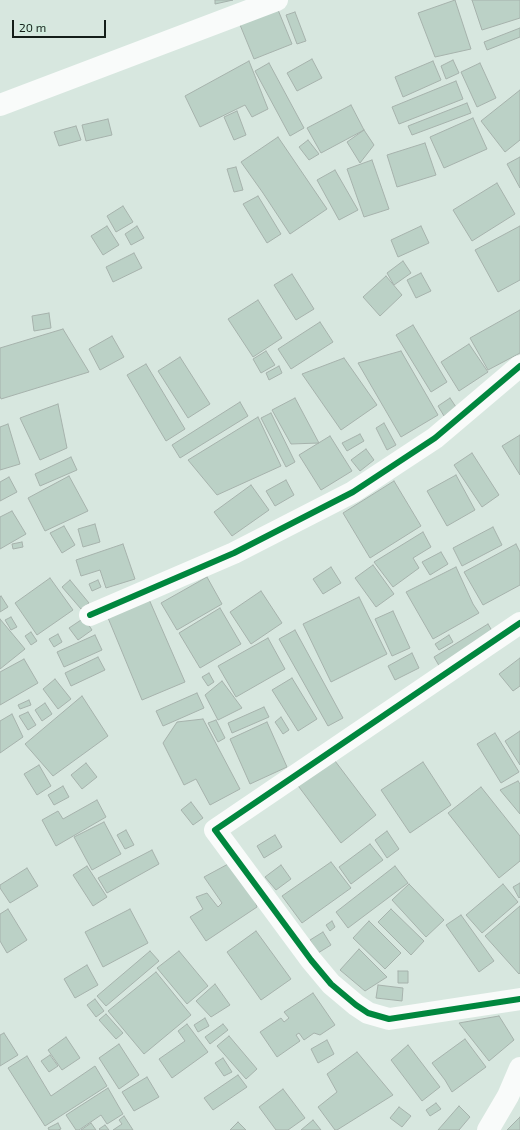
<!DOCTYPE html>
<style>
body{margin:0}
#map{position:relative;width:520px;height:1130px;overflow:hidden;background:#d7e7df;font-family:"Exo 2",sans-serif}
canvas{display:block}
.scale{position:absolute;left:12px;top:20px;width:94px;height:18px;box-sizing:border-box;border:2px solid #141e19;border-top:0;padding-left:5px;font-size:12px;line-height:14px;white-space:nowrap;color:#141e19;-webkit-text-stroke:3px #d1edde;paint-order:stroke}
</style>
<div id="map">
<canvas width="520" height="1130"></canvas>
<div class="scale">20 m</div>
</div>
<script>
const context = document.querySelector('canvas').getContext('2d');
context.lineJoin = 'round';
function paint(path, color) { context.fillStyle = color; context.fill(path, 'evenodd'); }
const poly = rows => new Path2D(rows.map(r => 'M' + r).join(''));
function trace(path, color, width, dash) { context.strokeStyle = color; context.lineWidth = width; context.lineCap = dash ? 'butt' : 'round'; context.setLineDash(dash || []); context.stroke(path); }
const building = poly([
 [215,0,233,0,215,4,215,0],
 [455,0,471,49,435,57,418,13,455,0],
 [472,0,520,0,520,18,482,30,472,0],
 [276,5,292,44,254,59,238,20,276,5],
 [295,12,306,41,297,44,286,15,295,12],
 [520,28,520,37,487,50,484,42,520,28],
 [312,59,322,78,297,91,287,73,312,59],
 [453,60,459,73,446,79,441,66,453,60],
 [249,61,268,109,252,117,245,105,200,127,185,96,249,61],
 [433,61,441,80,403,97,395,77,433,61],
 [269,63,304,128,290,136,255,71,269,63],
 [480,63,496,98,477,107,461,72,480,63],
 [456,81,463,99,399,124,392,107,456,81],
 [520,90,520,140,505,152,481,121,520,90],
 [467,103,471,113,412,135,408,126,467,103],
 [351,105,364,130,321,153,307,128,351,105],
 [237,111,246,135,234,140,224,117,237,111],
 [473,118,487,149,444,168,430,137,473,118],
 [108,119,112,135,86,141,82,125,108,119],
 [76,126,81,140,59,146,54,132,76,126],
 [364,130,374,145,360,163,347,142,364,130],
 [278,137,327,209,290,234,263,193,241,162,278,137],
 [308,140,319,154,309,160,299,147,308,140],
 [425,143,436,175,397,187,387,155,425,143],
 [520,157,520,188,507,164,520,157],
 [372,160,389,209,364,217,347,169,372,160],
 [236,167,243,190,234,192,227,169,236,167],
 [335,170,358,210,339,220,317,180,335,170],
 [497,183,515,214,472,241,453,210,497,183],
 [258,196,281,234,267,243,243,204,258,196],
 [123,206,133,222,116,232,107,216,123,206],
 [107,226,119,245,103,255,91,236,107,226],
 [137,226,144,238,131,245,125,234,137,226],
 [421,226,429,243,398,257,391,240,421,226],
 [520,226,520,280,498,292,475,250,520,226],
 [134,253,142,268,113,282,106,267,134,253],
 [403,261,411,273,394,285,387,273,403,261],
 [421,273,431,291,416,298,407,280,421,273],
 [292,274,314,309,296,320,274,285,292,274],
 [386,276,402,295,380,316,363,297,386,276],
 [258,300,282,338,253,357,228,319,258,300],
 [520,310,520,353,488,370,470,338,520,310],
 [49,313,51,328,34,331,32,316,49,313],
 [320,322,333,342,291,369,278,349,320,322],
 [413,325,447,382,431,392,396,335,413,325],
 [63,329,89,372,1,399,0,396,0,348,63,329],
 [112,336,124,357,100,370,89,349,112,336],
 [469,344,488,372,459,391,441,362,469,344],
 [266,351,275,365,261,373,253,359,266,351],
 [401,351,438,415,401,437,358,363,401,351],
 [180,357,210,404,188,418,158,371,180,357],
 [344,358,377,405,341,430,302,374,344,358],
 [146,364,185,429,166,441,127,375,146,364],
 [279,366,282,373,269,380,266,373,279,366],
 [295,398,319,443,291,444,272,410,295,398],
 [450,398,456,407,444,416,438,406,450,398],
 [240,402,248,416,180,458,172,445,240,402],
 [58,404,67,448,40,460,20,418,58,404],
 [271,413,295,462,286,467,261,418,271,413],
 [258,417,281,466,217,495,188,460,258,417],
 [384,423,396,445,387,450,376,428,384,423],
 [8,424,20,464,0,470,0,427,8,424],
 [360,434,364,441,347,451,342,443,360,434],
 [520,435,520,475,502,446,520,435],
 [330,436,352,471,321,490,299,455,330,436],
 [366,449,374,460,360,471,351,460,366,449],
 [472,453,499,495,482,507,454,465,472,453],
 [71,457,77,470,40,486,35,474,71,457],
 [456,475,475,510,447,526,427,491,456,475],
 [69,476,88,511,45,531,28,498,69,476],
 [9,477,17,492,0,501,0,482,9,477],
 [286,480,294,495,275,506,266,491,286,480],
 [394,481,421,526,370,558,343,513,394,481],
 [251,485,269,510,232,536,214,512,251,485],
 [12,511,26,534,0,549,0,517,12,511],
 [95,524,100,542,83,547,78,529,95,524],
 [64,526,75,545,62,553,50,533,64,526],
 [493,527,502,545,462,566,453,548,493,527],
 [423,532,431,547,413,558,419,568,393,587,374,562,423,532],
 [22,542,23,547,13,549,12,544,22,542],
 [123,544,135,579,106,588,100,570,81,576,76,560,123,544],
 [516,544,520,552,520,585,483,605,464,572,516,544],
 [441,552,448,564,430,575,422,562,441,552],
 [373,565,394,594,376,607,355,578,373,565],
 [331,567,341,583,323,594,313,579,331,567],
 [456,567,473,604,479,613,433,639,406,592,456,567],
 [207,577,222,604,177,630,161,603,207,577],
 [50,578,73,610,37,635,15,603,50,578],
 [70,580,89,603,81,609,62,587,70,580],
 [98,580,101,587,92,591,89,584,98,580],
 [261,591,282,623,251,644,230,612,261,591],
 [1,596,8,607,0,612,0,597,1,596],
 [148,597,185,682,142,700,106,613,148,597],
 [359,597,387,654,331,682,303,624,359,597],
 [220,608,241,644,200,668,179,633,220,608],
 [393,611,410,648,392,656,375,619,393,611],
 [11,617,17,627,11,630,5,620,11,617],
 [84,618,92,630,78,640,69,628,84,618],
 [0,619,25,649,0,669,0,619],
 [488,624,495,636,441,669,434,657,488,624],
 [295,630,343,718,328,726,279,639,295,630],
 [31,632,37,641,31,645,25,636,31,632],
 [58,634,62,642,54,647,49,639,58,634],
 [95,635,102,650,64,667,57,652,95,635],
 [449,635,453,642,439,650,435,644,449,635],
 [268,638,285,669,236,697,218,666,268,638],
 [412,653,419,668,395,680,388,666,412,653],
 [98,657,105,670,71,686,65,673,98,657],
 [520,658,520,686,513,691,499,674,520,658],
 [24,659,38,683,0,705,0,672,24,659],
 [209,673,214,682,208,686,202,677,209,673],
 [292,678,317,719,298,731,272,690,292,678],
 [55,679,71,699,58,709,43,689,55,679],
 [222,681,242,708,218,720,205,695,222,681],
 [197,693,204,708,163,726,156,711,197,693],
 [82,696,108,736,53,776,25,744,82,696],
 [29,700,31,705,20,709,18,705,29,700],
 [45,703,52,714,42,721,35,710,45,703],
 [264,707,269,717,232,733,228,723,264,707],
 [28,712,36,725,28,730,19,716,28,712],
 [12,714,23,737,0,753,0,721,12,714],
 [281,717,289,730,283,734,275,722,281,717],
 [203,719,240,789,210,805,196,779,184,785,163,743,177,722,203,719],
 [216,720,225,738,218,742,208,723,216,720],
 [267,722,287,767,250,784,230,739,267,722],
 [520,731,520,765,505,741,520,731],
 [495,733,519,772,501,783,477,744,495,733],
 [332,757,376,815,341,843,296,783,332,757],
 [423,762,451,805,410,833,381,790,423,762],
 [86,763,97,777,82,789,71,775,86,763],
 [39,765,51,786,37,795,24,774,39,765],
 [518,781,520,784,520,814,500,790,518,781],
 [63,786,69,797,54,805,48,795,63,786],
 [481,787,520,836,520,861,499,878,448,813,481,787],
 [97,800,106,817,56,846,42,820,58,811,63,819,97,800],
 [191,802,203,818,193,825,181,810,191,802],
 [104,822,121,854,92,870,74,837,104,822],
 [126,830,134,845,125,849,117,835,126,830],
 [387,831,399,849,387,858,375,840,387,831],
 [275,835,282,847,264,858,257,846,275,835],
 [370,844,383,860,351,884,339,867,370,844],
 [152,850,159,864,107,893,98,878,152,850],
 [331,862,351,888,302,923,282,896,331,862],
 [230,863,250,887,257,907,206,941,190,917,203,909,196,897,207,893,218,907,222,903,204,877,230,863],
 [281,865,291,879,276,890,265,877,281,865],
 [87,866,107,897,93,906,73,875,87,866],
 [395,866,408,883,348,928,336,912,395,866],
 [27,868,38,886,10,903,0,888,0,885,27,868],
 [520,883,520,897,519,898,513,887,520,883],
 [409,884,444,920,426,937,392,900,409,884],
 [503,884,518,902,482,933,466,915,503,884],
 [520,906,520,973,519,974,485,936,520,906],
 [8,909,27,940,7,953,0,941,0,914,8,909],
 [130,909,148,943,103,967,85,932,130,909],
 [391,909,424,941,411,955,378,922,391,909],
 [461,915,494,961,479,972,446,925,461,915],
 [332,921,335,927,330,931,326,925,332,921],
 [369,921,401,953,385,969,353,938,369,921],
 [256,931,291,979,261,1000,227,952,256,931],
 [323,932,331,945,318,953,310,940,323,932],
 [359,949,387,977,365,991,340,970,359,949],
 [150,951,159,961,106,1006,97,996,150,951],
 [179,951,208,986,187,1004,157,968,179,951],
 [87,965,98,985,75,998,64,979,87,965],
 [398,971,408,971,408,983,398,983,398,971],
 [156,972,191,1015,144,1054,108,1011,156,972],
 [215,984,230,1005,211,1017,196,1001,215,984],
 [378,985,403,988,402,1001,376,998,378,985],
 [313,993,335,1025,320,1035,314,1033,304,1040,299,1033,296,1035,300,1041,277,1057,260,1032,281,1018,284,1022,289,1018,284,1012,313,993],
 [95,999,104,1011,96,1017,87,1005,95,999],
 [106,1014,123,1033,116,1039,99,1020,106,1014],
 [499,1016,514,1040,489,1061,459,1023,499,1016],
 [205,1018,209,1026,198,1032,194,1025,205,1018],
 [187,1024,208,1052,172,1078,159,1059,185,1041,178,1031,187,1024],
 [223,1024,228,1030,210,1044,205,1037,223,1024],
 [4,1033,18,1055,0,1066,0,1035,4,1033],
 [229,1036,257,1069,246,1079,217,1046,229,1036],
 [66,1037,80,1058,62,1070,48,1050,66,1037],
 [465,1039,486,1067,452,1092,445,1080,432,1063,465,1039],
 [327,1040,334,1054,318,1063,311,1049,327,1040],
 [119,1044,139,1075,119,1089,99,1058,119,1044],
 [408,1045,440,1087,422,1101,391,1060,408,1045],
 [357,1052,393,1095,337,1130,335,1130,318,1107,337,1092,327,1074,357,1052],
 [50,1055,58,1066,49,1072,41,1061,50,1055],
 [27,1056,51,1096,95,1066,107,1086,45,1126,8,1068,27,1056],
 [223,1058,232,1072,224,1076,215,1063,223,1058],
 [238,1075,247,1087,213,1110,204,1098,238,1075],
 [147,1077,159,1097,134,1111,122,1092,147,1077],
 [108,1088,123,1114,107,1124,101,1115,79,1130,76,1130,66,1115,108,1088],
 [283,1089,305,1118,288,1130,276,1130,259,1107,283,1089],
 [436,1103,441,1109,430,1116,426,1110,436,1103],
 [459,1106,470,1117,459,1130,438,1130,459,1106],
 [399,1107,411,1116,402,1127,390,1118,399,1107],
 [124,1116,133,1130,113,1130,122,1124,119,1120,124,1116],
 [520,1117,520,1130,507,1130,520,1117],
 [313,1120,321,1130,301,1130,313,1120],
 [238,1122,246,1130,230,1130,238,1122],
 [58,1123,61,1129,58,1130,49,1130,48,1128,58,1123],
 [91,1123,96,1130,81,1130,91,1123],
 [105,1125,109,1130,100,1130,99,1129,105,1125]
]);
paint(building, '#bbd1c6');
trace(building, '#a6b2ac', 1);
trace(poly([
 [0,105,277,0],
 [90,615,234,553,353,492,435,438,520,366],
 [520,623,215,830,311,960,331,984,356,1005,368,1013,389,1019,520,999],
 [488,1130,508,1096,520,1068]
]), '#f9fbfa', 22);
trace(poly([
 [90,615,234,553,353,492,435,438,520,366],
 [520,623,215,830,311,960,331,984,356,1005,368,1013,389,1019,520,999]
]), '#00873e', 6);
</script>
